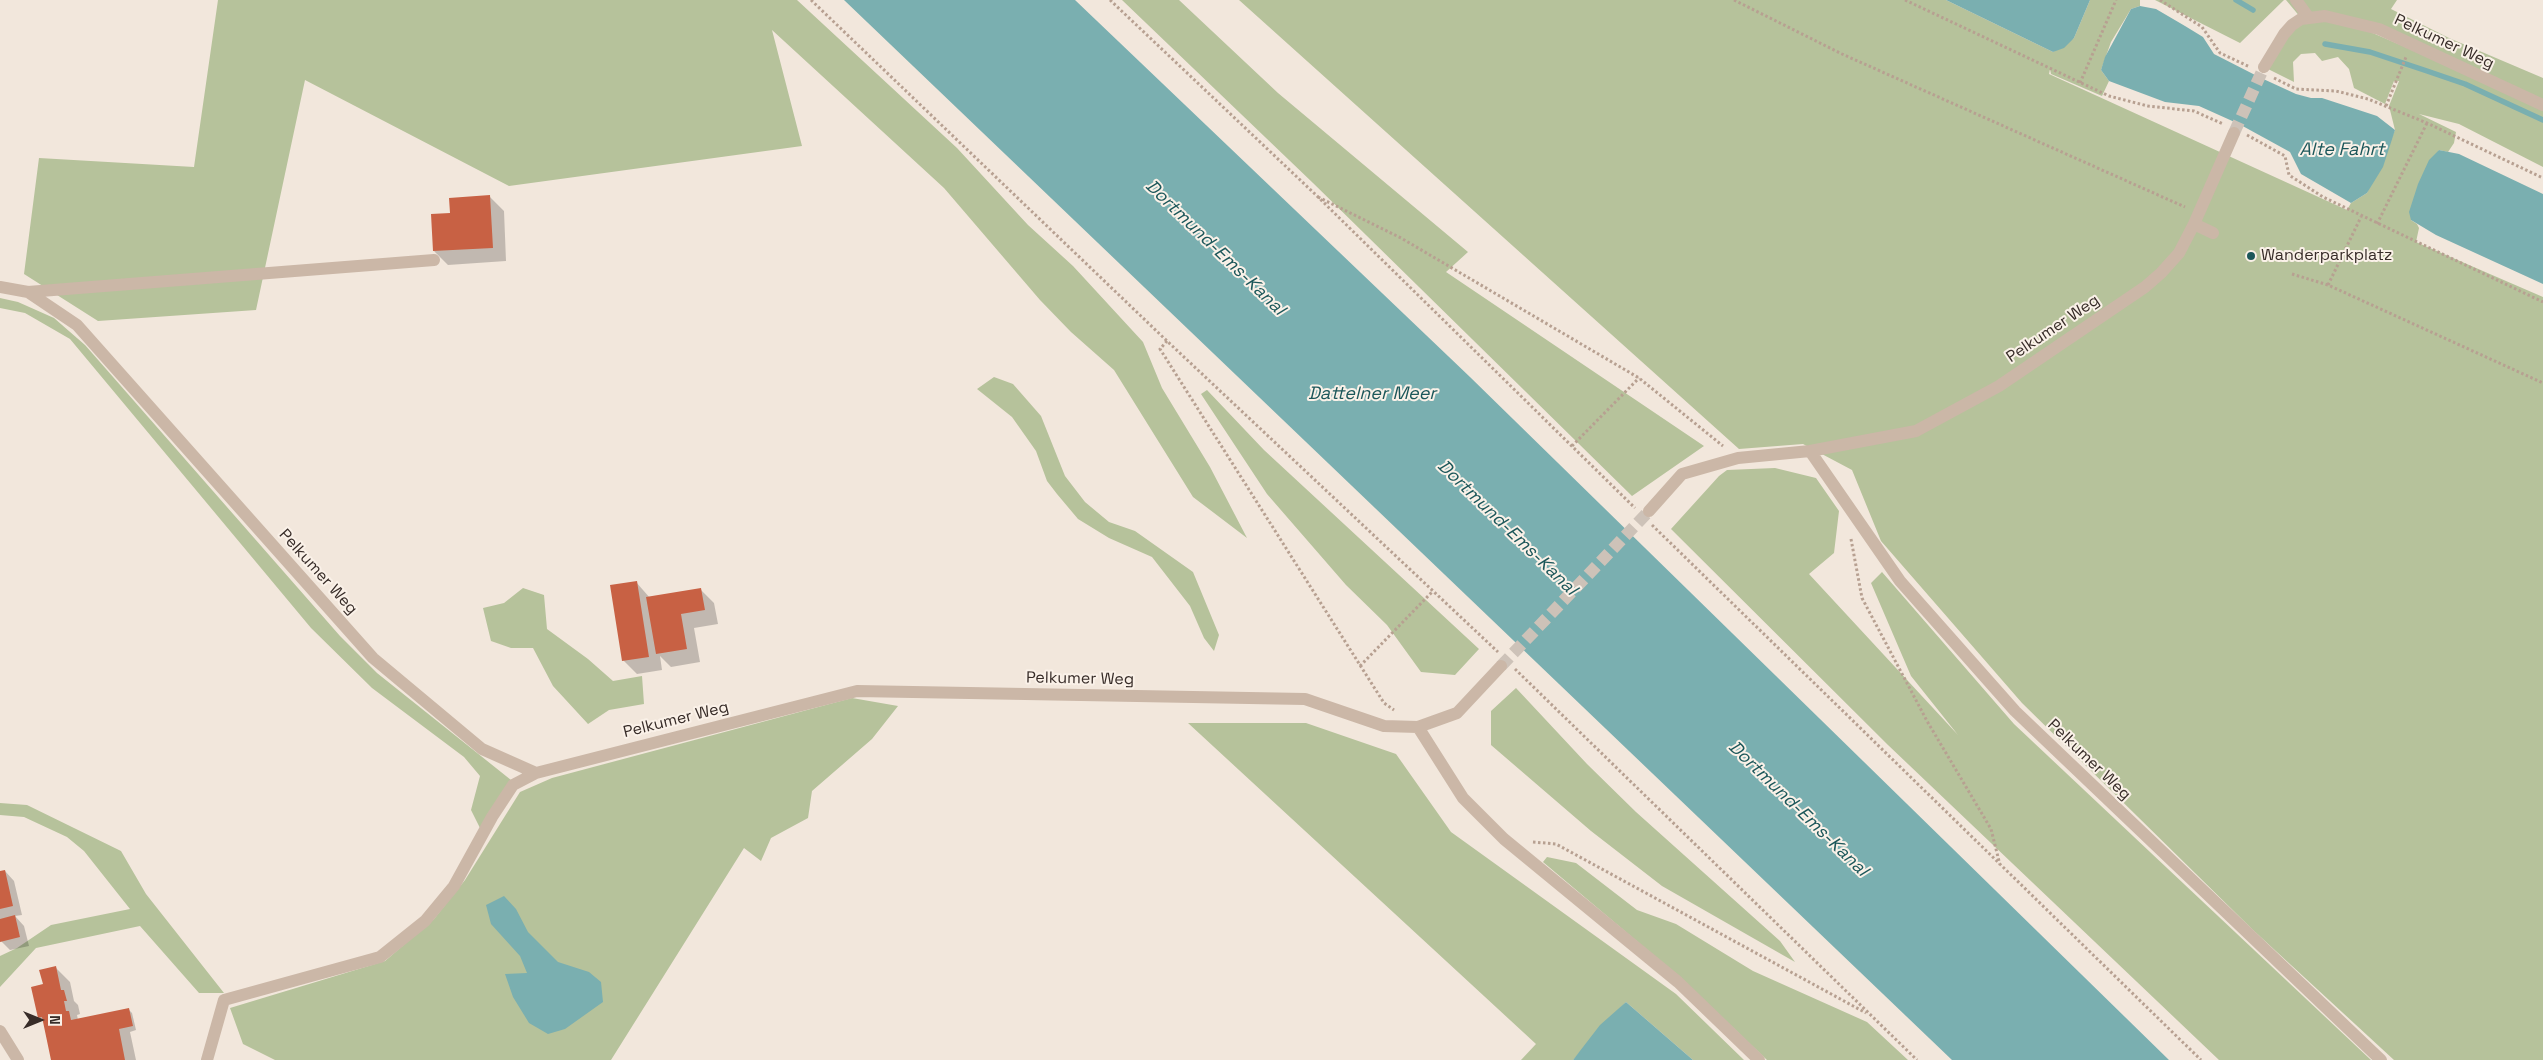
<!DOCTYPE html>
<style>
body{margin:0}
#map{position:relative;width:2543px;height:1060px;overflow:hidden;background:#f2e7dc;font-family:"Space Grotesk",sans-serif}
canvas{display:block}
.north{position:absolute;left:15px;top:995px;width:50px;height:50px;-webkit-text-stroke:4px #faf1e8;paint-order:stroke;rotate:90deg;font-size:14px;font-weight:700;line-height:20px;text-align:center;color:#372c28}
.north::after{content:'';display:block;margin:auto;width:18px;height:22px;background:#372c28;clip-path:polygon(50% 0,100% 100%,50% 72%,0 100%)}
</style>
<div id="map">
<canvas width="2543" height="1060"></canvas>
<div class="north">N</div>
</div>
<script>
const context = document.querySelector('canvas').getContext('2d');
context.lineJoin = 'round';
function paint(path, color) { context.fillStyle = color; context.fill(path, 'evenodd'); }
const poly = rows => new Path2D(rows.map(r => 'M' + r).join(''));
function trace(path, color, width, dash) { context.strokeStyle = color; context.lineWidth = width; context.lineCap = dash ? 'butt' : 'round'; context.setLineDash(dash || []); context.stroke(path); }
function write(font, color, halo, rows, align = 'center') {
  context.font = font + ' "Space Grotesk",sans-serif'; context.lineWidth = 4; context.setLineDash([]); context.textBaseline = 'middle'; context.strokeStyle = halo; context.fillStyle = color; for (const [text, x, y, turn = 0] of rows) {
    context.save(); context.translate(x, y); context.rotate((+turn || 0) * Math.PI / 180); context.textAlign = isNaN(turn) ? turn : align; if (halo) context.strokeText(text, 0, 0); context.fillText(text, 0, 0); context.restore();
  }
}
paint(poly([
 [218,0,797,0,957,148,1028,225,1073,266,1143,342,1162,388,1210,467,1247,538,1193,497,1114,370,1071,332,1040,300,944,188,772,30,802,146,509,186,305,80,256,310,98,321,24,274,39,158,194,167],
 [1122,0,1179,0,1278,93,1468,252,1446,272,1704,446,1632,496,1313,183],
 [1239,0,1946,0,2053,52,2074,38,2090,0,2140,0,2140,6,2131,9,2111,42,2101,70,2109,81,2102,96,2051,74,2050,69,2049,74,2347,210,2351,203,2367,193,2395,130,2389,106,2399,81,2394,81,2385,104,2354,88,2349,69,2338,57,2322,61,2315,53,2301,54,2293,62,2294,82,2264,67,2302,20,2347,22,2543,106,2543,167,2459,124,2419,114,2456,132,2454,143,2448,152,2439,150,2411,220,2417,224,2419,228,2416,242,2543,297,2543,1060,2394,1060,2253,930,2022,703,1881,541,1852,470,1803,444,1739,449],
 [2155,0,2284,0,2240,43],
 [2286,0,2397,0,2391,9,2449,38,2543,78,2543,103,2380,27,2301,18],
 [0,298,18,302,54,318,85,345,340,636,377,673,511,780,480,828,471,810,480,776,464,757,372,688,311,628,70,339,25,313,0,308],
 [994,377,1013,384,1041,416,1065,476,1085,502,1109,522,1135,531,1193,572,1219,635,1214,651,1204,638,1190,606,1152,557,1109,538,1078,519,1057,494,1047,481,1036,451,1012,417,977,389],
 [1207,390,1264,450,1479,649,1455,675,1421,672,1387,625,1346,585,1267,494,1201,394],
 [1775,468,1816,478,1839,511,1834,553,1809,574,1958,735,1911,676,1871,583,1882,572,2014,724,2371,1060,2219,1060,1888,745,1671,529,1719,476,1727,470],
 [523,588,544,595,547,629,588,659,613,681,642,676,644,704,609,710,588,724,553,686,533,648,511,648,491,641,483,608,504,603],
 [1516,688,1587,764,1636,812,1780,941,1795,962,1662,886,1591,831,1491,745,1491,711],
 [852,698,898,706,872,739,812,791,808,818,771,838,761,861,744,848,611,1060,275,1060,243,1044,230,1008,385,961,434,919,465,880,520,792,552,778],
 [1188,723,1306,723,1396,754,1451,832,1676,994,1744,1060,1693,1060,1626,1002,1573,1060,1521,1060,1536,1044],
 [0,803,27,805,121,851,146,894,224,993,199,993,140,926,36,948,0,987,0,956,17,948,51,925,130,909,84,851,67,837,24,817,0,815],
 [1547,857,1576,863,1637,910,1676,924,1753,971,1867,1022,1908,1060,1767,1060,1684,981,1543,862]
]), '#b6c29b');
paint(poly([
 [844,0,1075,0,1470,377,2169,1060,1952,1060],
 [1946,0,2090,0,2074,38,2064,48,2053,52],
 [2140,6,2156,9,2185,26,2203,37,2214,54,2259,77,2296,94,2311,98,2322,98,2377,116,2395,130,2383,167,2367,193,2351,203,2301,174,2290,152,2239,124,2199,106,2165,102,2109,81,2101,70,2105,57,2131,9],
 [2439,150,2459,154,2543,194,2543,284,2436,235,2411,220,2409,212,2418,184,2429,160],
 [504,896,516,909,528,932,558,962,589,972,601,982,603,1002,565,1029,548,1034,529,1023,513,997,505,974,527,973,520,956,491,924,486,905],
 [1626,1002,1693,1060,1573,1060,1600,1025]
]), '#7aafb0');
paint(poly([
 [490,197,504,211,506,261,448,265,434,251,451,214],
 [636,582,650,598,700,589,714,603,718,624,694,628,700,662,671,667,660,656,662,670,637,674,623,660],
 [5,871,14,881,22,915,15,916,24,926,29,946,10,950,1,941,0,937,0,872],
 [56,968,70,982,74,1001,78,1005,80,1014,77,1015,78,1020,128,1009,132,1013,136,1030,130,1032,136,1060,52,1060,44,1022,39,1017,44,985]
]), '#0003');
trace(poly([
 [2236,0,2253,10],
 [2325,44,2370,52,2427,71,2465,84,2543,120]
]), '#7aafb0', 5.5);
paint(poly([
 [490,195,493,248,433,251,431,214,450,213,449,198],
 [637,581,649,657,622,661,610,585],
 [701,588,705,610,681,614,687,649,656,654,646,597],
 [5,870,13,906,0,909,0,871],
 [15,915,20,937,0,942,0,919],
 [56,966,61,990,64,990,67,1001,64,1001,66,1011,69,1011,71,1020,129,1008,133,1026,119,1029,125,1060,51,1060,42,1017,38,1018,31,987,43,984,39,970]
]), '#c86144');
trace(poly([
 [2234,133,2264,67],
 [1501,666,1649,511]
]), '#cdc2b8', 12, [12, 6]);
trace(poly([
 [811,0,1167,341,1498,652],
 [1110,0,1316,195,1635,508],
 [1734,0,1842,54,2185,207],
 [1905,0,2109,96,2148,106,2194,111,2223,124],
 [2160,0,2202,27,2220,53,2250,67],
 [2274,78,2296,89,2336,91,2368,99,2427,123,2543,178],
 [2080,83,2116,0],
 [2386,106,2406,57],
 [2247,135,2285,156,2289,175,2323,197,2543,302],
 [1318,197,1401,238,1639,378,1723,446],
 [2377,224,2427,123],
 [2292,274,2328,285,2543,383],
 [2328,285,2361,217],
 [1167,341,1160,349,1384,703,1394,710],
 [1572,446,1639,378],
 [1652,525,2201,1060],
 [1851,539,1862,598,1927,721,1991,829,2000,865],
 [1360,666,1433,591],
 [1515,669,1917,1060],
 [1533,842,1556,844,1866,1013]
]), '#b7a091', 3, [2.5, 2.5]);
trace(poly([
 [2296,0,2309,18],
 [2264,67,2284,34,2292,25,2301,19,2325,16,2379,29,2543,105],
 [2194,224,2213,233],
 [0,287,28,292,77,325,373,658,482,749,536,773,857,691,1305,699,1384,726,1418,727,1457,713,1501,666],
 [28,292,434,260],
 [1810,451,1900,581,2015,711,2381,1060],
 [1649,511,1682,474,1738,458,1810,451,1916,431,1999,386,2145,287,2161,273,2179,253,2194,224,2234,133],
 [1418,727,1463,798,1504,839,1678,982,1759,1060],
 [0,1031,18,1060],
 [207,1060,224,1000,380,957,425,921,454,886,492,817,513,785,536,773]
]), '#cbb7a7', 12);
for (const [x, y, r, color] of [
 [2251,256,5,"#1c575a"]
]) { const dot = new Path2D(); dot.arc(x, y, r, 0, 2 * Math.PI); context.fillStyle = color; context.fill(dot); trace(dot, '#faf1e8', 2); }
write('16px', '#372c28', '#faf1e8', [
 ["Pelkumer Weg",2444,42,25],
 ["Pelkumer Weg",2053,329,-34],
 ["Pelkumer Weg",318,572,48],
 ["Pelkumer Weg",1080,679,1],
 ["Pelkumer Weg",676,720,-14],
 ["Pelkumer Weg",2089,760,44]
]);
write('16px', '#372c28', '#faf1e8', [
 ["Wanderparkplatz",2261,256]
], 'left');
write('italic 18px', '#1c575a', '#faf1e8', [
 ["Alte Fahrt",2342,150],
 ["Dortmund-Ems-Kanal",1215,248,44],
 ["Dattelner Meer",1372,394],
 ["Dortmund-Ems-Kanal",1507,528,44],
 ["Dortmund-Ems-Kanal",1798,809,44]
]);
</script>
